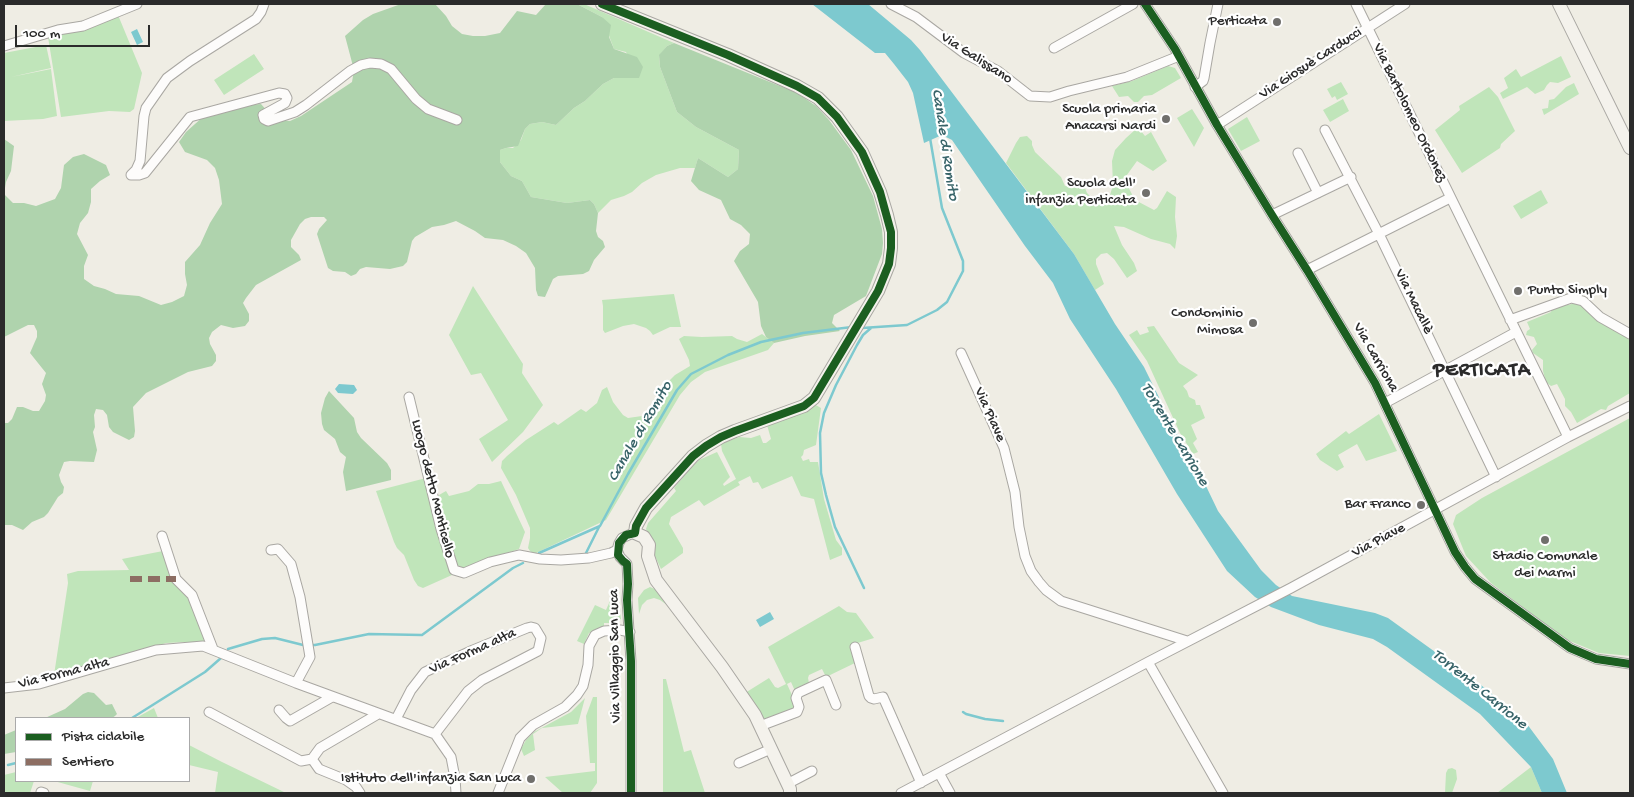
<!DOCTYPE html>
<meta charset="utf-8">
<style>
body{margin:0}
#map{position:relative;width:1634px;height:797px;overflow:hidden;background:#efede4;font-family:"Gochi Hand",sans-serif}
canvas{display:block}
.frame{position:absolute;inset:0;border:5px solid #2b2b2b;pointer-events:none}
.legend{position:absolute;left:15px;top:717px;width:175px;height:65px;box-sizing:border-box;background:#fff;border:1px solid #aaa;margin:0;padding:6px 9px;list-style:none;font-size:15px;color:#2b2b2b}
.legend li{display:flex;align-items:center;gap:10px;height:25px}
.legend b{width:25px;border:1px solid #aaa}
.scale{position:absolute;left:15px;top:25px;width:135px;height:22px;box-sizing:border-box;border:2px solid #2b2b2b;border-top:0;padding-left:6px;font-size:15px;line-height:18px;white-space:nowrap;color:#2b2b2b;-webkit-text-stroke:4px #fff;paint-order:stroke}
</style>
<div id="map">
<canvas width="1634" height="797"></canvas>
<div class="frame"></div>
<ul class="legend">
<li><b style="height:6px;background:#1b5e20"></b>Pista ciclabile</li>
<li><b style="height:6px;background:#8d6e63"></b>Sentiero</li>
</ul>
<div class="scale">100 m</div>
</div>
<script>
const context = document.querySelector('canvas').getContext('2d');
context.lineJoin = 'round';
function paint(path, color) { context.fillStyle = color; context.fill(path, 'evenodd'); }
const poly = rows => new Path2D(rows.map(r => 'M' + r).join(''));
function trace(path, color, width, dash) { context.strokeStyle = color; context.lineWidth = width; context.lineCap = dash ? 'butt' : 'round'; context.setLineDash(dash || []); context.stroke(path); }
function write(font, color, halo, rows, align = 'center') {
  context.font = font + ' "Gochi Hand",sans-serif'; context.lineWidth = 4.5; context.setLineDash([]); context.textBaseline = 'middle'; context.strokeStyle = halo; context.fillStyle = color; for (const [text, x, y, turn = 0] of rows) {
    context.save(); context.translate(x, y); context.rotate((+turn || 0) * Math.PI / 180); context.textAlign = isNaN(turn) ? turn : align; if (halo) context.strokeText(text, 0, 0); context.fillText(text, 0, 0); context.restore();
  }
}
paint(poly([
 [577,4,584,4,674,43,667,46,659,56,660,67,677,112,696,127,739,150,738,169,728,177,698,158,695,168,680,168,656,175,642,183,632,192,624,196,611,200,598,213,594,204,590,200,567,203,531,197,522,181,511,176,500,162,500,150,506,148,513,148,521,140,525,129,530,124,542,122,556,125,574,108,585,101,603,84,614,78,639,78,626,52,614,49,602,17],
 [118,15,142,73,134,109,130,112,109,111,61,117,48,37],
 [46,45,51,68,11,77,51,69,57,116,43,119,4,121,4,53],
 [254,54,264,69,224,95,214,80],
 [1561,56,1571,77,1558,83,1550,82,1547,85,1544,90,1535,94,1527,87,1503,99,1500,93,1508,88,1504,78,1516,69,1521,77],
 [1168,66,1175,68,1181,78,1152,95,1144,96,1138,102,1134,102,1128,96,1119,97,1112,86,1132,81],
 [1341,82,1348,94,1337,100,1335,96,1332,98,1327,89],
 [1574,83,1579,94,1544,115,1542,109,1548,108,1549,100,1554,99,1566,87],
 [1489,87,1498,97,1515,131,1501,144,1500,148,1462,173,1435,130,1460,110,1459,106],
 [1343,99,1349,111,1330,122,1323,110],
 [1192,109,1204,128,1194,147,1177,118],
 [1247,117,1260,141,1241,151,1228,129],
 [1136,129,1141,131,1145,136,1151,132,1167,161,1153,171,1137,161,1124,179,1135,200,1154,210,1157,208,1167,191,1176,197,1175,217,1177,236,1175,249,1170,244,1151,239,1124,227,1114,226,1122,245,1134,263,1137,271,1127,278,1114,259,1107,253,1101,254,1096,259,1096,264,1104,284,1095,290,1074,254,1006,163,1016,143,1020,137,1027,136,1032,141,1032,145,1035,152,1061,177,1065,186,1083,183,1087,193,1092,198,1103,201,1110,195,1113,185,1112,161,1115,150,1126,138],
 [1541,190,1548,203,1521,219,1513,206],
 [473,286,523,364,522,373,543,405,523,432,492,462,479,439,508,420,481,373,471,375,449,335],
 [674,294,681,327,670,327,653,335,650,331,646,328,634,324,623,326,605,333,603,330,603,306,602,300],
 [1576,302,1630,338,1630,393,1608,406,1606,410,1601,409,1577,423,1571,412,1565,406,1565,399,1557,384,1551,386,1546,382,1543,371,1543,360,1533,353,1532,350,1537,344,1534,337,1526,335,1527,331,1530,329,1527,322,1551,312,1552,308,1566,304,1569,305],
 [1154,326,1179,363,1198,375,1183,386,1187,391,1189,397,1195,400,1196,405,1200,405,1205,418,1191,425,1197,439,1193,443,1198,452,1193,454,1180,433,1147,361,1129,335,1137,330,1140,335,1149,332,1147,327],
 [762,334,774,343,768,350,705,372,691,382,680,395,606,520,534,554,530,551,528,548,530,538,530,528,516,495,501,468,502,461,507,456,526,440,554,422,558,425,581,409,586,412,597,403,602,390,607,387,613,402,623,415,628,418,642,416,647,413,655,405,667,383,675,375,690,366,689,360,679,339,684,336,702,337,732,336,737,339,747,342],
 [814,404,821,408,816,445,804,450,803,455,801,457,803,461,809,459,810,462,818,462,824,499,836,540,842,548,842,555,830,560,814,499,801,496,792,476,762,489,758,482,753,483,750,476,738,482,740,485,704,506,699,500,671,517,669,524,683,548,683,553,661,569,654,554,652,544,646,529,648,523,676,491,674,488,690,469,699,460,717,452,730,477,723,484,724,486,736,479,722,451,721,444,739,437,751,438,760,435,763,443,766,443,771,439,767,425],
 [1379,414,1397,451,1366,461,1357,444,1338,455,1344,467,1337,471,1320,460,1316,454,1346,431,1349,434],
 [1630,418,1630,656,1599,653,1565,639,1491,583,1466,556,1453,524,1456,515,1482,498],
 [426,478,452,575,423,588,418,586,414,580,404,555,397,548,394,542,376,491],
 [501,481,525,532,519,549,462,569,456,567,453,562,440,504,439,495,446,491,449,496,469,491,478,484,489,484],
 [163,551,178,585,190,601,204,640,208,644,185,642,166,643,142,651,54,675,68,583,67,574,78,571,129,570,122,559],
 [650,587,659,591,667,605,660,600,654,598,647,600,642,605,639,614,638,598,644,590],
 [613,594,617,594,621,619,615,621,615,626,610,627,609,623,604,623,604,628,589,633,584,644,577,641,595,605,606,610],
 [839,606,847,612,856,613,874,638,851,645,857,662,826,677,822,669,809,675,808,678,809,683,795,691,791,682,787,684,796,704,794,711,765,722,745,693,769,678,775,687,778,688,786,684,768,647],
 [663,679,666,679,684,752,691,750,705,793,663,793],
 [593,697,597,697,597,783,590,793,563,793,545,777,595,771,595,763,590,763,586,716],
 [585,698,578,724,542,728,533,734,535,750,524,756,521,749,526,740,534,732,571,712],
 [154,708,158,718,136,718],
 [189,745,222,762,286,793,215,793,218,772,189,765],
 [1531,767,1542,793,1497,793],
 [1452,768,1456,770,1457,779,1452,793,1445,793,1446,773,1448,769],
 [16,772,16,781,34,781,30,793,4,793,4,775],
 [54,781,93,781,90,791]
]), '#c0e5ba');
paint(poly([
 [401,4,435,4,446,16,452,26,462,34,473,36,485,36,500,33,517,11,536,15,546,4,577,4,602,17,611,25,609,37,614,49,637,57,643,67,639,78,614,78,603,84,585,101,574,108,556,125,542,122,530,124,525,129,518,146,506,148,500,150,500,162,511,176,522,181,531,197,567,203,590,200,594,204,598,213,596,231,598,237,603,241,605,247,594,260,589,271,583,274,558,276,553,279,545,297,538,296,536,290,535,268,526,253,516,246,503,240,485,238,475,231,456,221,444,225,432,227,415,237,412,241,407,262,403,266,390,269,366,267,360,269,356,274,351,276,345,272,333,271,328,268,317,234,319,229,327,220,324,217,311,217,305,219,300,224,291,240,291,247,299,255,301,260,256,285,246,298,243,303,249,314,249,321,245,326,233,328,221,325,212,332,209,338,210,344,216,355,216,361,212,366,188,372,146,393,133,407,135,431,134,437,129,440,113,432,109,427,107,415,103,410,96,409,94,415,95,427,93,432,97,450,94,462,70,461,64,462,59,475,61,482,64,487,63,493,58,497,48,513,44,517,32,522,23,530,12,525,4,525,4,423,8,423,12,419,17,407,23,407,33,411,39,411,45,401,46,395,42,384,46,373,30,353,37,337,37,331,34,325,28,325,4,337,4,139,14,146,11,171,6,182,4,194,13,203,24,203,36,206,55,199,61,188,64,165,73,157,84,154,106,165,110,175,100,181,91,189,91,202,88,213,80,223,77,234,88,255,84,266,84,279,94,286,105,289,116,294,139,296,161,305,172,302,184,296,187,285,185,274,185,262,200,245,210,223,222,204,219,180,215,168,207,160,185,152,179,142,186,132,204,116,249,105,261,104,269,113,278,120,290,121,301,116,352,82,354,70,345,36,363,20,373,14],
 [674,43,797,93,816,106,829,120,851,150,873,196,882,229,883,243,882,254,866,296,834,315,832,323,840,331,805,336,774,343,766,337,761,326,758,302,734,261,740,251,749,244,750,234,741,225,730,219,721,200,699,190,691,181,698,158,728,177,738,169,739,150,696,127,677,112,660,67,659,55,667,46],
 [329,391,354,418,357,432,361,438,387,463,391,470,391,480,346,491,343,472,346,457,340,452,335,439,324,430,322,424,321,413,325,398],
 [88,692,94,693,106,705,112,704,117,714,115,716,112,718,45,718,65,709,83,694],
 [16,730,16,752,4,754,4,735]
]), '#afd3ad');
paint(poly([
 [812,4,868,4,911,40,920,50,1074,254,1115,324,1144,367,1179,438,1194,461,1218,511,1261,570,1276,585,1292,596,1375,613,1388,618,1481,685,1516,714,1527,724,1553,759,1567,793,1542,793,1531,767,1480,714,1387,647,1373,639,1319,625,1271,607,1255,597,1227,571,1177,494,1116,389,1070,319,1053,283,1025,246,952,140,942,135,924,143,913,93,908,82,894,64,885,53,875,53],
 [137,29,143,42,137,45,131,32],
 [339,384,354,385,357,390,353,394,338,393,335,389],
 [770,612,774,619,760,627,756,620]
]), '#7dc9cf');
trace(poly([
 [862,328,907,325,937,310,947,302,963,271,963,261,942,208,930,138],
 [539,553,600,526,628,474,677,390,691,374,728,355,761,342,803,333,852,327],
 [585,555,599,527],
 [864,588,835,527,826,495,821,473,820,433,824,413,836,385,857,345,863,335,871,328],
 [228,649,262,639,275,638,303,645,315,645,369,634,422,635,513,568,523,563],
 [963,712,966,714,985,719,1003,721],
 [132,718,205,672,221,658],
 [8,765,16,763]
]), '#7dc9cf', 2.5);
const street = poly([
 [891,4,916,17,964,53,998,71,1030,96,1050,97,1069,91,1127,77,1179,56],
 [1145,4,1175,49,1217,125,1272,215,1307,270,1375,383,1455,552,1465,567,1475,579,1570,648,1596,659,1630,664],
 [1356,4,1568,437],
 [4,46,58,30,83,26,137,4],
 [1054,48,1133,4],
 [1195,87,1203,81,1204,78,1210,43,1218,4],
 [1217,125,1405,4],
 [1325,130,1379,234,1496,477],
 [1298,153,1318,193],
 [131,175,139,175,145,173,190,117,279,93,285,94,287,98,285,103,263,115,264,119,268,121,295,112,306,105,350,71,361,65,370,63,381,64,391,69,416,99,428,109,457,120],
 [131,175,136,170,140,161,144,116,146,108,167,78,190,61,256,19,261,12,264,4],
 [1272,215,1351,177],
 [1307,270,1450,198],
 [1510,320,1571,298,1583,301,1600,317,1630,334],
 [961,353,1004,448,1015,492,1019,527,1025,556,1031,571,1039,582,1046,590,1061,601,1187,641],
 [409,397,441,529,454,570,464,573,490,562,519,555,540,559,561,560,589,558,611,553,617,550],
 [1385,403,1516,332],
 [162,536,176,579,192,595,213,649],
 [271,550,278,549,291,564,300,597,310,657,296,683],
 [855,647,869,696,871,698,874,699,883,697,921,783],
 [1148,662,1223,793],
 [4,688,39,684,156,650,203,646,296,683,435,734,451,757,455,778,456,793],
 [279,710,286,718,290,721,332,697],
 [209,712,301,761,312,759],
 [396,719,411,690,425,672,473,650,527,628,531,627,535,628,541,638,538,651,482,680,468,691,435,734],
 [760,726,797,712,799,707,796,698,798,693,826,680,836,705],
 [739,763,771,749],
 [939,773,950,793],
 [787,784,812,771],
 [41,792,44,793],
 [360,793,356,787,346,780,319,769,312,759,320,748,378,714],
 [498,793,520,738,533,725,565,707,577,695,583,686,588,665,589,646,595,635,604,631,620,630,630,632],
 [631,793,631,661,627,600,628,584,627,564,620,557,617,550,619,543,622,538,631,534,635,533],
 [901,793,1148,662,1291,588,1568,437,1630,406]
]);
const secondary = poly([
 [602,4,728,55,797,86,818,98,837,117,862,152,880,192,887,215,891,232,891,248,889,264,878,291,814,398,804,406,735,431,721,437,706,446,693,456,646,508,636,526,635,533,644,537,649,545,648,556,656,580,722,667,755,715,790,789,790,793],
 [1559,4,1630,148]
]);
trace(street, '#a9a7a2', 11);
trace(secondary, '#a9a7a2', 14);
trace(street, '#fdfcfb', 9);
trace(secondary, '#f4f2ec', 12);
trace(poly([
 [130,579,176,579]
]), '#8d6e63', 6, [12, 6]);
trace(poly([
 [602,4,728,55,797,86,818,98,837,117,862,152,880,192,891,232,891,248,889,264,878,291,814,398,804,406,735,431,721,437,706,446,693,456,646,508,636,526,635,533,626,535,619,543,618,555,623,561,627,564,628,584,627,600,631,661,631,793],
 [1145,4,1175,49,1217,125,1272,215,1307,270,1375,383,1455,552,1465,567,1475,579,1570,648,1596,659,1630,664]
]), '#1b5e20', 8);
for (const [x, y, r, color] of [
 [1277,22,5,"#706f6c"],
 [1166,119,5,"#706f6c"],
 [1146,193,5,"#706f6c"],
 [1518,291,5,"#706f6c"],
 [1253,323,5,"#706f6c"],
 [1421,505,5,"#706f6c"],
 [1545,540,5,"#706f6c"],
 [531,779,5,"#706f6c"]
]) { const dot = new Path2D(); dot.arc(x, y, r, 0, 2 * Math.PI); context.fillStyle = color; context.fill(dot); trace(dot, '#fff', 2); }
write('15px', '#2b2b2b', '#fff', [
 ["Perticata",1267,22],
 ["Scuola primaria",1156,110],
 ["Anacarsi Nardi",1156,127],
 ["Scuola dell'",1136,184],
 ["infanzia Perticata",1136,201],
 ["Punto Simply",1528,291,"left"],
 ["Condominio",1243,314],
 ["Mimosa",1243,331],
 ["Bar Franco",1411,505],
 ["Stadio Comunale",1545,557,"center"],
 ["dei Marmi",1545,574,"center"],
 ["Istituto dell'infanzia San Luca",521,779]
], 'right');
write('15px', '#2b2b2b', '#fff', [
 ["Via Galissano",976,59,33],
 ["Via Giosuè Carducci",1311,64,-33],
 ["Via Bartolomeo Ordonez",1409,113,64],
 ["Via Macallè",1413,302,64],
 ["Via Carriona",1375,358,60],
 ["Via Piave",989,415,66],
 ["Luogo detto Monticello",432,489,76],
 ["Via Piave",1379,541,-28],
 ["Via Forma alta",473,652,-24],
 ["Via Villaggio San Luca",616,656,-91],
 ["Via Forma alta",64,674,-14]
]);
write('italic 16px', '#386469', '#fff', [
 ["Canale di Romito",944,145,81],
 ["Canale di Romito",641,432,-60],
 ["Torrente Carrione",1174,435,59],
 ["Torrente Carrione",1479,690,39]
]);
context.letterSpacing = '1px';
write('bold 20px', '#2b2b2b', '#fff', [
 ["PERTICATA",1482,372]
]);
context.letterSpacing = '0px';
</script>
